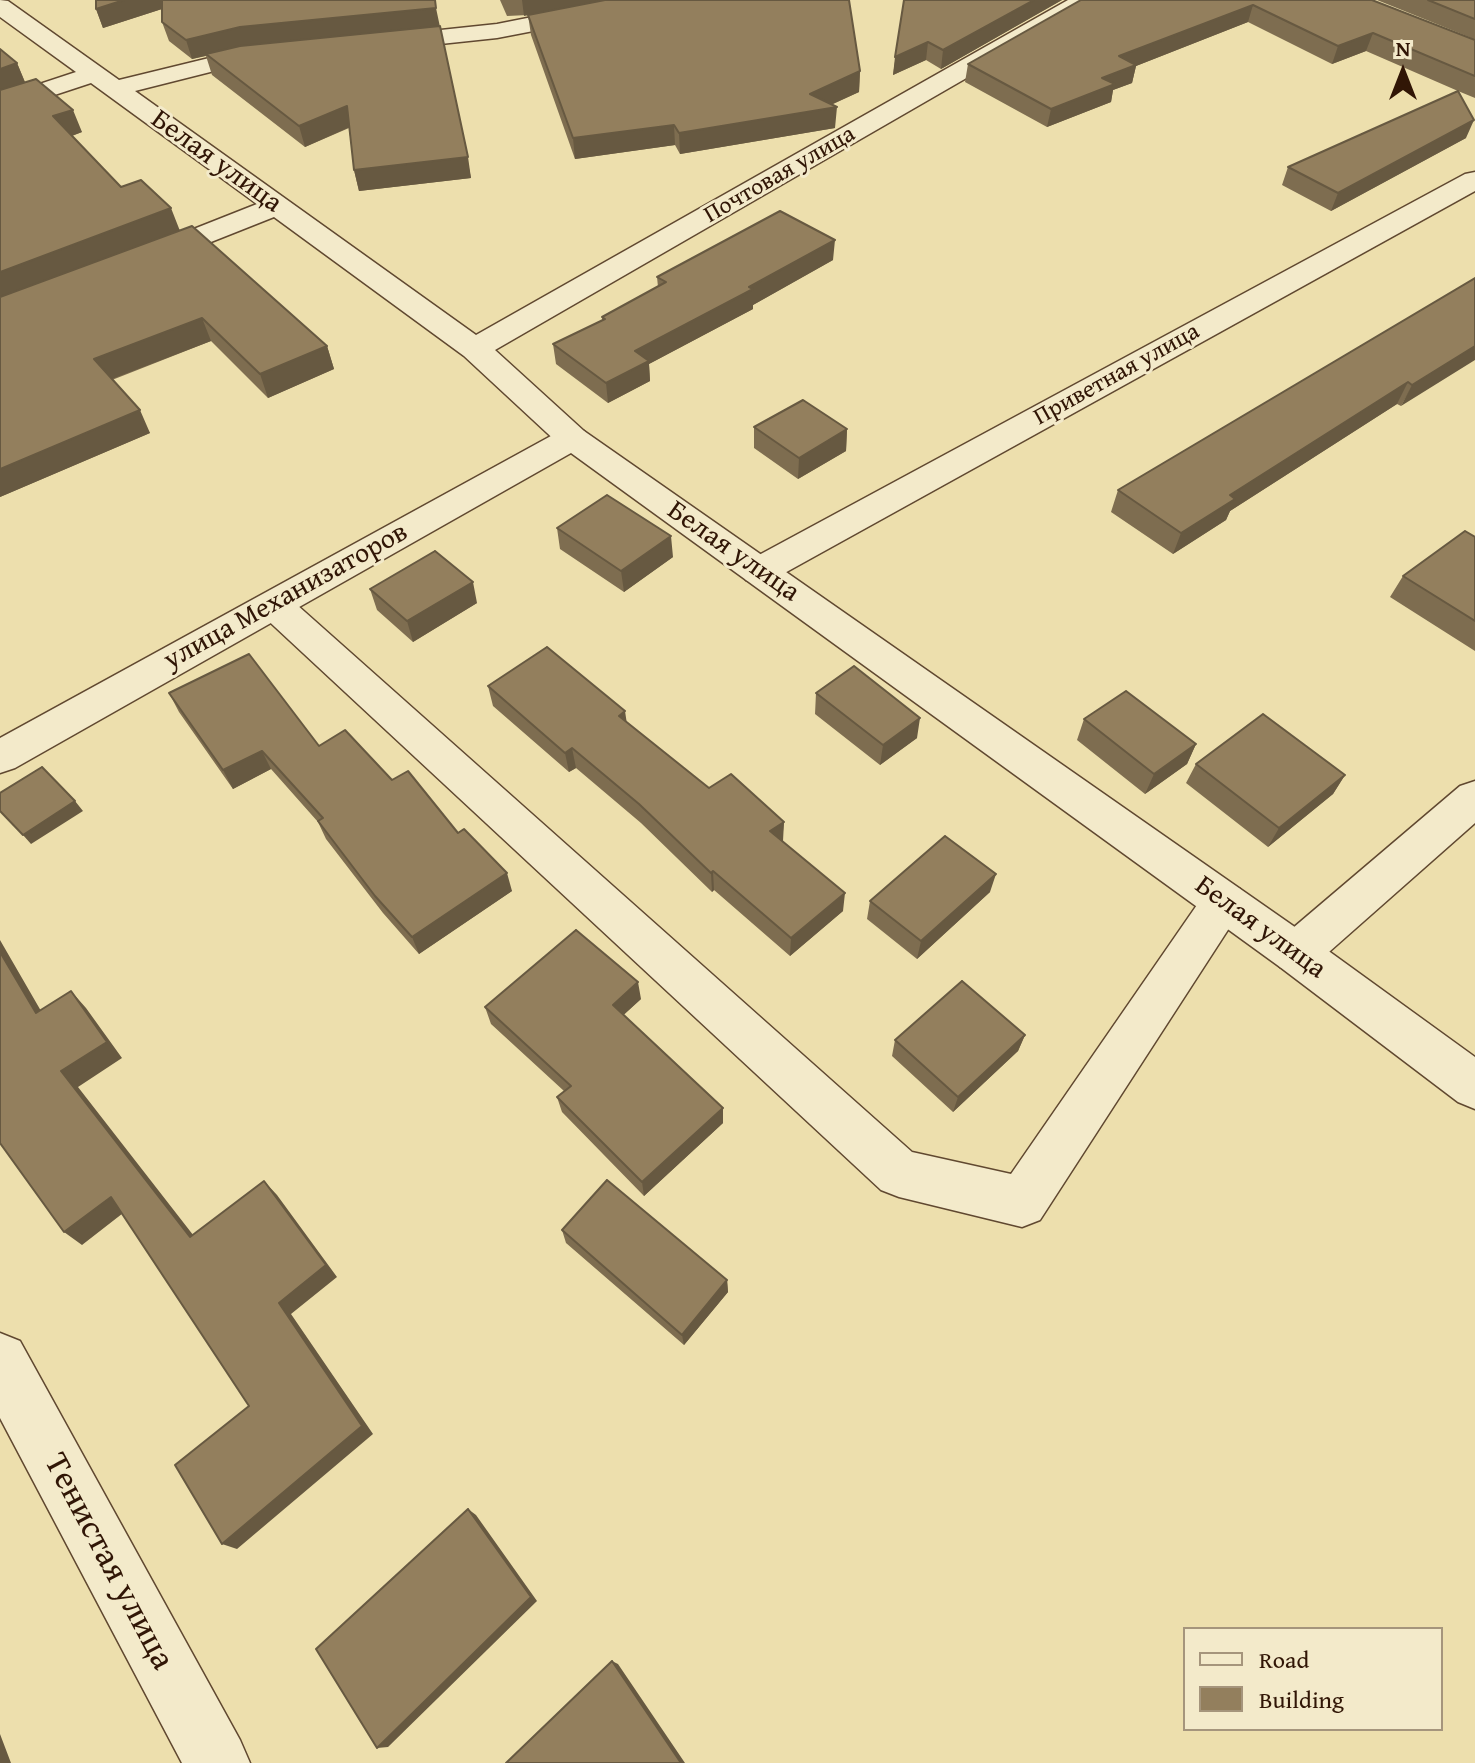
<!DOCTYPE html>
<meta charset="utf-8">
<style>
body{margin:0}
#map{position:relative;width:1475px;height:1763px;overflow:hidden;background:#eddfad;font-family:"Gentium Book Plus",serif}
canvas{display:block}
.legend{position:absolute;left:1183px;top:1627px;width:260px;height:104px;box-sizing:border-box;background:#f3eaca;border:2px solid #a5957c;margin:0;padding:10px 14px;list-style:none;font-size:24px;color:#311606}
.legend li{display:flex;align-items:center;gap:16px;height:40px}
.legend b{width:40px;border:2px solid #a5957c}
.north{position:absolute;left:1363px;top:32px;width:80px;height:80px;-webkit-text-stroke:6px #f3eaca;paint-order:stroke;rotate:0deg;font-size:22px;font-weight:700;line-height:32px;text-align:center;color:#311606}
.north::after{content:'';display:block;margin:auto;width:28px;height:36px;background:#311606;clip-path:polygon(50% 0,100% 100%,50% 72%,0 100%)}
</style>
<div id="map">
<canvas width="1475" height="1763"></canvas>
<ul class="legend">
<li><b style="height:10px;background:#f3eaca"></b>Road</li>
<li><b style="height:22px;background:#937f5d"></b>Building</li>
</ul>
<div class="north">N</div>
</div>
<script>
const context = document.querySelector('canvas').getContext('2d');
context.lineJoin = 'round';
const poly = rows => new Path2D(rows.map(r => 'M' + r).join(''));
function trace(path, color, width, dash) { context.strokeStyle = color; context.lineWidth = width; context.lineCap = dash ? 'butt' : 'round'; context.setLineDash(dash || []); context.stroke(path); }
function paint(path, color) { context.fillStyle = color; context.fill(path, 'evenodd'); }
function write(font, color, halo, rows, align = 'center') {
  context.font = font + ' "Gentium Book Plus",serif'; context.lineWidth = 6; context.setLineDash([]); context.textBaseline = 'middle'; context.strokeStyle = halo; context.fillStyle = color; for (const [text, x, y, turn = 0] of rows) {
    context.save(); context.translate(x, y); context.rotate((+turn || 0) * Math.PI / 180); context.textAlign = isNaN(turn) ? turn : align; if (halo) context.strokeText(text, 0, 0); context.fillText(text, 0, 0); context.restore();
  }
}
const minor = poly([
 [0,0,8,1,119,80,246,49,277,49,280,54,277,59,246,63,135,91,476,335,1068,0,1096,0,1093,5,495,350,584,431,589,438,584,445,572,448,560,445,464,356,274,217,158,263,148,266,138,263,133,257,138,251,257,204,91,83,0,113,0,97,76,72,0,17,0,0],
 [618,0,649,0,646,5,627,13,497,38,384,50,376,48,372,43,376,38,384,36,497,24,618,0],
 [1475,172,1475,191,772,580,759,584,746,580,741,571,746,562,1465,174,1475,172],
 [274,592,287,596,912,1152,1011,1174,1208,889,1224,883,1240,889,1246,902,1040,1220,1022,1227,899,1197,881,1190,261,614,255,605,261,596,274,592],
 [1475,781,1475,823,1312,967,1296,973,1280,967,1273,953,1280,939,1460,786,1475,781],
 [0,1333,20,1341,240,1740,250,1763,182,1763,0,1418,0,1333]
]);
const tertiary = poly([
 [572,428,584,431,1312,939,1475,1057,1475,1109,1458,1102,1280,967,571,453,15,768,0,773,0,738,560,431,572,428]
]);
trace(minor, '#604830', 3);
trace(tertiary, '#604830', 3);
paint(minor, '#f3eaca');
paint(tertiary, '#f3eaca');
paint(poly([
 [96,0,440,26,471,178,359,191,354,170,349,128,305,147,212,75,206,56,192,59,169,41,162,22,162,9,103,28,96,9],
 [500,0,603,0,860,71,859,92,831,105,835,128,680,154,675,145,575,159,531,35,528,15,507,16],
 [904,0,1062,0,941,69,926,60,893,75],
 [1081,0,1372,0,1474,39,1377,0,1475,0,1475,98,1458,91,1466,138,1331,211,1282,185,1288,167,1458,91,1366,51,1332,64,1248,22,1136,66,1132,83,1113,90,1111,102,1047,127,965,82,968,64],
 [17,63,25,82,82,132,72,136,121,187,180,230,327,346,334,369,268,398,211,341,112,380,150,433,0,497],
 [833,260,753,305,753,309,649,364,650,381,608,403,556,364,553,344,602,320,602,317,658,287,657,277],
 [1475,278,1401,406,1397,404,1230,511,1226,520,1173,554,1111,512,1118,490],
 [754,427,847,429,846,451,798,479,754,448],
 [557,528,673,557,624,592,560,549],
 [1475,537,1475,651,1390,597,1403,576],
 [370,589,477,603,413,642,377,610],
 [488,686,627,722,709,788,784,822,782,841,843,911,790,956,714,890,712,892,641,823,576,768,569,772,493,706],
 [169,693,319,746,392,780,458,833,512,891,419,954,383,913,326,839,318,822,271,769,233,789,179,712],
 [816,693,917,738,880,765,815,714],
 [1084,719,1196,744,1187,764,1145,794,1077,740],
 [1196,764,1345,775,1333,794,1268,847,1186,783],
 [990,892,917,959,867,919,870,901],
 [641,999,623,1015,723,1108,723,1123,644,1196,562,1112,557,1097,564,1091,491,1024,485,1007],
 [1025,1035,1018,1051,953,1112,892,1056,895,1040],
 [562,1230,727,1280,728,1292,684,1345,566,1243]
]), '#7e6d50');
paint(poly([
 [124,0,166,0,168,7,103,28,96,9],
 [522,0,603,0,524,16],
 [1034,0,1062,0,941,69,943,50],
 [1253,5,1248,22,1136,66,1132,83,1113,90,1111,102,1047,127,1051,109,1102,78,1119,56],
 [436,8,440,27,246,46,192,59,186,40,240,27],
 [1373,33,1366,51,1332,64,1338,46],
 [928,42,926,60,893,75,895,57],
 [17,63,26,85,0,94,0,69],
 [860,71,859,92,819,110,837,107,835,128,680,154,679,133,810,94],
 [347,106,352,126,305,147,299,126],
 [73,110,82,132,63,139,53,116],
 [1474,120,1466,138,1331,211,1338,193],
 [674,125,675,145,575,159,573,138],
 [468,157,471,178,359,191,354,170],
 [171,208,180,231,0,300,0,272],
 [835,240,833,260,753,305,753,309,649,364,650,381,608,403,606,383,635,351],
 [202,318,211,341,104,382,94,359],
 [327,346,334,369,268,398,260,374],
 [1475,346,1475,360,1401,406,1412,385],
 [1408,382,1397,404,1230,511,1226,520,1173,554,1181,533,1230,495],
 [140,410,150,433,0,497,0,469],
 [847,429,846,451,798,479,799,458],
 [671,536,673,557,624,592,621,571],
 [473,582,477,603,413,642,407,621],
 [625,711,628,731,619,716],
 [920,718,917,738,880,765,883,745],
 [1196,744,1187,764,1145,794,1154,774],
 [572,748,576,768,569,772,565,753],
 [262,751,271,769,233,789,223,770],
 [1345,775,1333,794,1268,847,1279,828],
 [75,801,83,811,31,844,23,835],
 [784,822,783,841,770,850,770,831],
 [713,871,714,890,712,892,711,873],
 [507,873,512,891,419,954,412,937],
 [996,874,990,892,917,959,921,941],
 [845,893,843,911,790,956,791,938],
 [0,940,52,1030,36,1013,0,952],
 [638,982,641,999,616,1022,613,1005],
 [71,991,86,1008,122,1058,78,1087,204,1249,190,1237,61,1071],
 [1025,1035,1018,1051,953,1112,958,1097],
 [723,1108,723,1123,644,1196,642,1182],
 [264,1181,277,1195,337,1277,291,1314,373,1434,237,1549,222,1544,279,1303],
 [111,1197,127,1210,82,1245,64,1232],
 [727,1280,728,1292,684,1345,682,1335],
 [468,1509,476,1515,537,1601,388,1747,377,1748],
 [612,1661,618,1664,685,1763,681,1763],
 [0,1734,11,1763,0,1763]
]), '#675941');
const building = poly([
 [96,0,124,0,96,9,96,0],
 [162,0,435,0,436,8,240,27,186,40,162,22,162,0],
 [605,0,849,0,860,71,810,94,837,107,679,133,674,125,573,138,528,15,605,0],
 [904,0,1034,0,943,50,928,42,895,57,904,0],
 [1081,0,1372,0,1475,40,1475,76,1373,33,1338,46,1253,5,1119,56,1136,65,1102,78,1115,84,1051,109,968,64,1081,0],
 [1428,0,1475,0,1475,19,1428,0],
 [440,26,468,157,354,170,347,106,299,126,206,54,240,46,440,26],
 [0,49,17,63,0,69,0,49],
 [36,79,73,110,53,116,121,187,141,180,171,208,0,272,0,90,36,79],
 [1458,91,1474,120,1338,193,1288,167,1458,91],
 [780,211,835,240,749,287,753,289,635,351,649,361,606,383,553,344,605,319,602,317,666,282,657,277,780,211],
 [192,226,327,346,260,374,202,318,94,359,140,410,0,469,0,297,192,226],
 [1475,278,1475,346,1412,385,1408,382,1230,495,1235,499,1181,533,1118,490,1475,278],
 [803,400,847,429,799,458,754,427,803,400],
 [607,495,671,536,621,571,557,528,607,495],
 [1465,531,1475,537,1475,621,1403,576,1465,531],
 [435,551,473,582,407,621,370,589,435,551],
 [547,647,625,711,619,716,709,788,731,774,784,822,770,831,845,893,791,938,713,871,711,873,639,804,572,748,565,753,488,686,547,647],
 [249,654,319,746,345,730,392,780,408,771,458,833,464,829,507,873,412,937,375,896,318,821,323,818,262,751,223,770,169,693,249,654],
 [854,666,920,718,883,745,816,693,854,666],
 [1126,691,1196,744,1154,774,1084,719,1126,691],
 [1263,714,1345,775,1279,828,1196,764,1263,714],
 [42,767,75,801,23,835,0,811,0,793,42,767],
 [945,836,996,874,921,941,870,901,945,836],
 [576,930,638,982,613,1005,723,1108,642,1182,557,1097,571,1086,485,1007,576,930],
 [0,952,36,1013,71,991,107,1042,61,1071,190,1237,264,1181,326,1265,279,1303,362,1426,222,1544,175,1465,249,1406,111,1197,64,1232,0,1143,0,952],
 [962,981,1025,1035,958,1097,895,1040,962,981],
 [607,1180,727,1280,682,1335,562,1230,607,1180],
 [468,1509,531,1597,377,1748,316,1649,468,1509],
 [612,1661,681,1763,506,1763,612,1661]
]);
paint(building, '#937f5d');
trace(building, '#675941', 2);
write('24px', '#311606', '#f3eaca', [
 ["Почтовая улица",780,175,-30],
 ["Приветная улица",1117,375,-29]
]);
write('28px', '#311606', '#f3eaca', [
 ["Белая улица",216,162,36],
 ["Белая улица",733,552,35],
 ["улица Механизаторов",286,597,-29],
 ["Белая улица",1260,928,36]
]);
write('34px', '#311606', '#f3eaca', [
 ["Тенистая улица",108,1562,62]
]);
</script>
